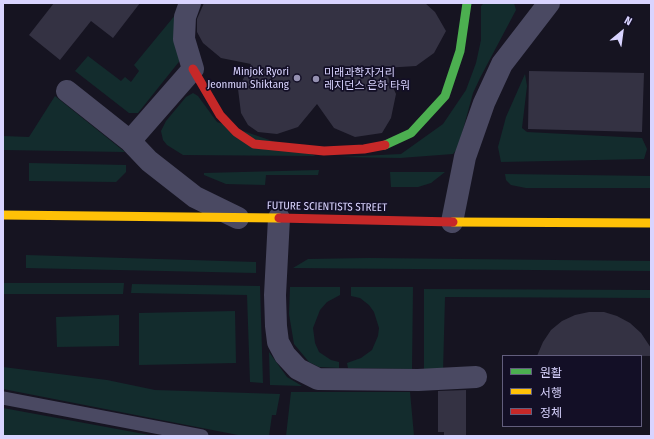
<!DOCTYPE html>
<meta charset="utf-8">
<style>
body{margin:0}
#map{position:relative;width:654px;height:439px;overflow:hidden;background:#161421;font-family:"Fira Sans Condensed","Noto Sans KR",sans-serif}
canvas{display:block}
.frame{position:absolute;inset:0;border:4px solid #d9d4ff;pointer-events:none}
.legend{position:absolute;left:502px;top:355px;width:140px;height:72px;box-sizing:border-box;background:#130f26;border:1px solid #625e7d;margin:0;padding:5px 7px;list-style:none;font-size:12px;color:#d9d4ff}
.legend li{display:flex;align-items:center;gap:8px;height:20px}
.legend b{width:20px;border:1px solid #625e7d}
.north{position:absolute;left:602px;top:12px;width:40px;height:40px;-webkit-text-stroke:3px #130f26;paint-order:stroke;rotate:29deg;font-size:11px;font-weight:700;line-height:16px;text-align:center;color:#d9d4ff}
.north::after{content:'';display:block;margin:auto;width:14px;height:18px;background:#d9d4ff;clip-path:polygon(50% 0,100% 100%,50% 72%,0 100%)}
</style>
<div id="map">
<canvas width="654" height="439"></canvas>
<div class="frame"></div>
<ul class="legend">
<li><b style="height:5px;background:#4caf50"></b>원활</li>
<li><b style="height:5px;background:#ffc107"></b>서행</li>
<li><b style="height:5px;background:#c62828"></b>정체</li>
</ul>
<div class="north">N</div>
</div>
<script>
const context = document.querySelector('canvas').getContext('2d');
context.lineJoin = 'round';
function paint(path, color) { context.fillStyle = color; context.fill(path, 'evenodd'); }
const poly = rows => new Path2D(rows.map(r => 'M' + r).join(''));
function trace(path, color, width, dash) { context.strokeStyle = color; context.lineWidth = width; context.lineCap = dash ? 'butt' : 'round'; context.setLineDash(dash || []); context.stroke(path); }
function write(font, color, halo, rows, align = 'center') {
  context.font = font + ' "Fira Sans Condensed","Noto Sans KR",sans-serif'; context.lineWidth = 3.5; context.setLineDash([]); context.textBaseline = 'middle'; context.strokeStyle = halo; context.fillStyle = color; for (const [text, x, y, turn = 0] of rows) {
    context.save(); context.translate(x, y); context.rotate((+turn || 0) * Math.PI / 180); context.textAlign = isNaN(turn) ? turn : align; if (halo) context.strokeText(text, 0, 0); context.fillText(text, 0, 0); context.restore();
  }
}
paint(poly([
 [484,3,514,3,516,10,480,78,473,93,458,148,453,154,400,158,339,157,401,154,443,124,466,90,476,63,481,40,481,6],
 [176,14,182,58,138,113,129,113,75,71,88,56,121,81,125,77,131,82,139,71,134,65],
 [525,74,527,86,522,128,527,132,642,138,647,149,644,159,501,162,498,147,506,117],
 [193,93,198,96,217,122,316,156,183,155,167,145,163,140,161,131,166,121,186,97],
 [55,96,125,152,3,150,3,136,29,137],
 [29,163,126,165,126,172,116,182,29,181],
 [319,170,318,175,266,175,265,185,226,184,204,175,204,173],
 [390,172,445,172,431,183,418,187,391,187],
 [505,174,651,176,651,188,526,188,511,185,506,180],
 [26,255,256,262,256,273,26,268],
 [369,258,651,261,651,271,293,268,308,259],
 [4,283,124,283,123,294,4,294],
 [132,284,260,286,263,383,250,382,247,295,131,293],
 [290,287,340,287,340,295,327,302,320,310,313,328,315,343,319,352,331,360,339,362,339,368,319,367,309,362,294,344,289,314],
 [351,287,413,287,412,369,348,368,347,363,361,358,372,350,378,336,379,328,374,312,369,305,360,298,351,296],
 [424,289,651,290,651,298,445,297,443,372,424,372],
 [235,311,236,363,139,365,139,313],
 [119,315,119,346,57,347,56,317],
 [269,352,287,377,302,386,270,385],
 [3,367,107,380,155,390,280,394,276,415,272,415,269,436,243,436,3,389],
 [291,392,410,392,414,436,286,436],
 [3,408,155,436,3,436]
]), '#132c2d');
paint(poly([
 [54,3,140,3,113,38,91,21,60,60,29,35],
 [204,3,425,3,435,12,446,31,434,53,416,66,384,68,396,94,391,118,382,133,355,137,334,128,317,104,298,127,277,134,258,132,248,125,241,113,238,89,251,64,221,58,203,43,197,32,197,19],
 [529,71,644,73,642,132,528,129],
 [589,312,604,312,617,316,630,323,641,333,651,348,651,356,537,356,543,342,551,330,562,321,575,315],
 [466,390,466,436,444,436,444,432,438,432,438,391]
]), '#343243');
trace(poly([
 [3,398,202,436]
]), '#4a4962', 13);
trace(poly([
 [67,91,130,141,149,161,195,197,238,218],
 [130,141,193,69,184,39,185,17,190,3],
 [279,218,275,295,276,326,278,342,285,355,298,369,318,379,418,380,476,377],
 [452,222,465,157,484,103,502,64,549,3]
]), '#4a4962', 22);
trace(poly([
 [385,145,411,133,445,96,460,51,467,3]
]), '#4caf50', 9);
trace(poly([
 [3,215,279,218],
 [453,222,651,223]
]), '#ffc107', 9);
trace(poly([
 [193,69,220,115,236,132,254,144,324,151,364,149,385,145],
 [279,218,453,222]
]), '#c62828', 9);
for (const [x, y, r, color] of [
 [297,78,4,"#9591b1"],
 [316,79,4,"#9591b1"]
]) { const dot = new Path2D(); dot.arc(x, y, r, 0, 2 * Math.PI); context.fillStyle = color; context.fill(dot); trace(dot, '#130f26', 1.5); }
write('11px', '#d9d4ff', '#130f26', [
 ["Minjok Ryori",289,72],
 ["Jeonmun Shiktang",289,85],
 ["미래과학자거리",324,73,"left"],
 ["레지던스 은하 타워",324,86,"left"]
], 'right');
write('11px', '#d9d4ff', '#130f26', [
 ["FUTURE SCIENTISTS STREET",327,207,1]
]);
</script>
